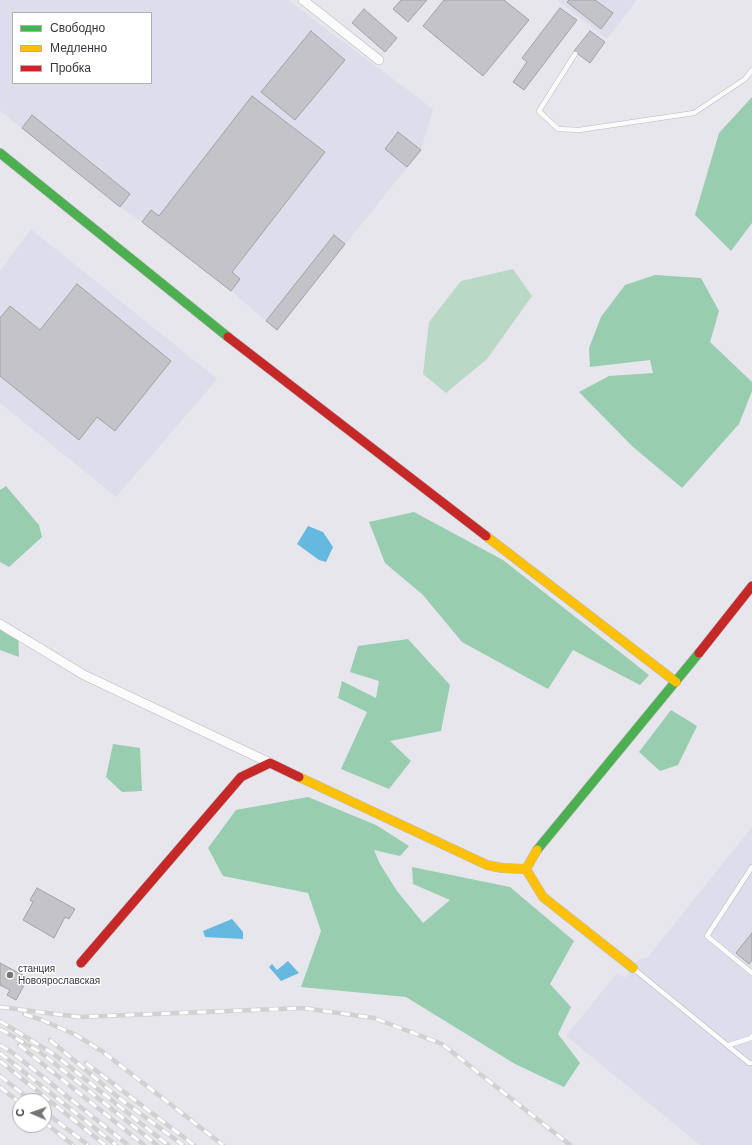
<!DOCTYPE html>
<meta charset="utf-8">
<style>
body{margin:0}
#map{position:relative;width:752px;height:1145px;overflow:hidden;background:#e6e6ec;font-family:"Work Sans",sans-serif}
canvas{display:block}
.legend{position:absolute;left:12px;top:12px;width:140px;height:72px;box-sizing:border-box;background:#fff;border:1px solid #afafb1;margin:0;padding:5px 7px;list-style:none;font-size:12px;color:#37363c}
.legend li{display:flex;align-items:center;gap:8px;height:20px}
.legend b{width:20px;border:1px solid #afafb1}
.north{position:absolute;left:12px;top:1093px;width:40px;height:40px;box-sizing:border-box;background:#fff;border:1px solid #afafb1;border-radius:50%;rotate:272deg;font-size:11px;font-weight:700;line-height:16px;text-align:center;color:#37363c}
.north::after{content:'';display:block;margin:auto;width:14px;height:18px;background:#74747a;clip-path:polygon(50% 0,100% 100%,50% 72%,0 100%)}
</style>
<div id="map">
<canvas width="752" height="1145"></canvas>
<ul class="legend">
<li><b style="height:5px;background:#4caf50"></b>Свободно</li>
<li><b style="height:5px;background:#ffc107"></b>Медленно</li>
<li><b style="height:5px;background:#c62828"></b>Пробка</li>
</ul>
<div class="north">С</div>
</div>
<script>
const context = document.querySelector('canvas').getContext('2d');
context.lineJoin = 'round';
function paint(path, color) { context.fillStyle = color; context.fill(path, 'evenodd'); }
const poly = rows => new Path2D(rows.map(r => 'M' + r).join(''));
function trace(path, color, width, dash) { context.strokeStyle = color; context.lineWidth = width; context.lineCap = dash ? 'butt' : 'round'; context.setLineDash(dash || []); context.stroke(path); }
function write(font, color, halo, rows, align = 'center') {
  context.font = font + ' "Work Sans",sans-serif'; context.lineWidth = 3; context.setLineDash([]); context.textBaseline = 'middle'; context.strokeStyle = halo; context.fillStyle = color; for (const [text, x, y, turn = 0] of rows) {
    context.save(); context.translate(x, y); context.rotate((+turn || 0) * Math.PI / 180); context.textAlign = isNaN(turn) ? turn : align; if (halo) context.strokeText(text, 0, 0); context.fillText(text, 0, 0); context.restore();
  }
}
paint(poly([
 [0,0,288,0,433,109,421,150,277,330,231,291,142,222,120,207,0,111],
 [13,13,151,13,151,83,13,83],
 [557,0,637,0,607,39],
 [31,229,217,379,116,497,0,403,0,271],
 [752,827,752,1145,700,1145,566,1036,617,973,625,978,639,959,648,957]
]), '#deddec');
paint(poly([
 [513,269,532,296,487,359,446,393,423,374,429,322,461,281]
]), '#b9d8c6');
paint(poly([
 [752,97,752,223,731,251,695,215,719,133],
 [655,275,701,278,719,311,710,342,752,382,752,391,739,424,682,488,632,446,579,392,609,376,653,373,650,360,590,367,589,348,601,317,625,285],
 [6,486,39,525,42,537,9,567,0,562,0,490],
 [414,512,503,560,649,675,640,685,573,650,548,689,462,642,423,595,385,563,369,522],
 [0,622,18,632,19,657,0,650],
 [408,639,450,685,441,731,390,741,411,761,389,789,341,769,367,712,338,698,342,681,376,698,379,681,350,672,358,646],
 [671,710,697,726,678,765,660,771,639,752],
 [113,744,140,748,142,791,122,792,106,777],
 [308,797,376,825,409,846,400,856,374,850,380,864,397,891,423,923,450,900,413,884,412,867,510,887,574,941,550,984,571,1007,558,1034,580,1063,564,1087,515,1064,406,997,301,987,321,931,308,893,223,876,208,848,236,810]
]), '#98cdb0');
paint(poly([
 [308,526,323,532,333,547,326,562,319,560,297,544],
 [232,919,243,932,243,939,205,937,203,931],
 [288,961,299,973,281,981,269,967,272,964,277,970]
]), '#65b8df');
const building = poly([
 [401,0,427,0,408,22,393,9,401,0],
 [444,0,504,0,529,20,483,76,423,26,444,0],
 [569,0,595,0,613,13,601,29,567,2,569,0],
 [560,8,577,20,524,90,513,82,527,62,522,58,560,8],
 [364,9,397,38,385,52,352,23,364,9],
 [311,31,345,60,295,120,261,92,311,31],
 [590,31,605,42,590,63,574,51,590,31],
 [252,96,325,152,232,272,240,279,231,291,142,222,151,210,159,216,252,96],
 [32,115,130,194,120,207,22,128,32,115],
 [398,132,421,150,407,167,385,149,398,132],
 [334,235,345,244,277,330,266,321,334,235],
 [77,284,171,361,115,431,97,417,79,440,0,376,0,318,10,306,40,330,77,284],
 [37,888,75,909,69,919,65,917,54,938,23,920,33,902,30,900,37,888],
 [752,933,752,960,749,964,736,953,752,933],
 [0,963,28,978,16,1000,7,995,10,990,0,985,0,963]
]);
paint(building, '#c3c3c8');
trace(building, '#a1a1a6', 1);
const lane = poly([
 [575,54,539,111,558,129,579,130,694,113,745,79,752,70],
 [752,867,707,936,752,973],
 [634,969,749,1063,752,1063],
 [729,1045,751,1038,752,1036]
]);
const street = poly([
 [303,0,379,60],
 [0,624,84,675,270,763]
]);
const fast = poly([
 [0,153,228,337],
 [537,850,699,653]
]);
const slow = poly([
 [486,536,676,682],
 [299,777,487,865,502,868,526,869],
 [537,850,526,869,543,897,633,968]
]);
const jam = poly([
 [228,337,486,536],
 [699,653,752,586],
 [81,963,241,777,270,763,299,777]
]);
trace(lane, '#b9b9be', 5.5);
trace(street, '#b9b9be', 10);
trace(fast, '#b9b9be', 10);
trace(slow, '#b9b9be', 10);
trace(jam, '#b9b9be', 10);
trace(lane, '#fbfbfc', 4.5);
trace(street, '#fbfbfc', 9);
trace(fast, '#4caf50', 9);
trace(slow, '#ffc107', 9);
trace(jam, '#c62828', 9);
const rail = poly([
 [0,1007,79,1017,303,1008,374,1018,442,1044,570,1145],
 [24,1014,42,1020,76,1035,103,1052,223,1145],
 [0,1021,55,1055,168,1145],
 [0,1029,40,1052,157,1145],
 [50,1040,119,1098,183,1145],
 [0,1045,13,1053,128,1145],
 [19,1045,144,1145],
 [0,1053,116,1145],
 [0,1061,105,1145],
 [86,1063,194,1145],
 [0,1076,32,1101],
 [0,1087,20,1103],
 [44,1111,88,1145],
 [44,1122,73,1145]
]);
trace(rail, '#d1d1d2', 4.5);
trace(rail, '#fff', 3, [9]);
for (const [x, y, r, color] of [
 [10,975,4,"#74747a"]
]) { const dot = new Path2D(); dot.arc(x, y, r, 0, 2 * Math.PI); context.fillStyle = color; context.fill(dot); trace(dot, '#fff', 1.5); }
write('10px', '#37363c', '#fff', [
 ["станция",18,969],
 ["Новоярославская",18,981]
], 'left');
</script>
